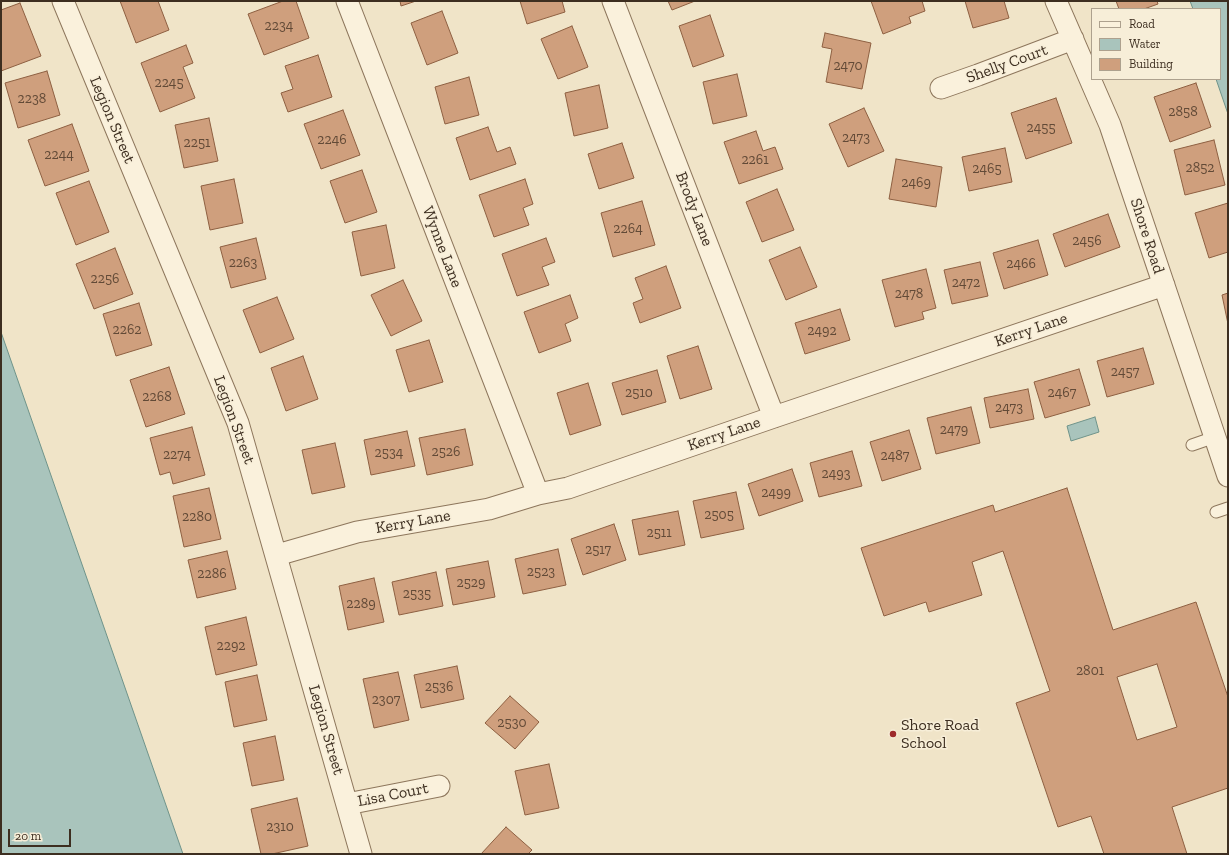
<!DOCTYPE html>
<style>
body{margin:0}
#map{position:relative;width:1229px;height:855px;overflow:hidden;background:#f0e4c8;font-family:"Zilla Slab",serif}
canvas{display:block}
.frame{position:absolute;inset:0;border:2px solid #3d2e20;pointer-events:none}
.legend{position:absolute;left:1091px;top:8px;width:130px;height:72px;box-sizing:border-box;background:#f7eed8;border:1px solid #ada18e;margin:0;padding:5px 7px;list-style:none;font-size:12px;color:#3d2e20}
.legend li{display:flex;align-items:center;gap:8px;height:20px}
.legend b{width:20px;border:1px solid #ada18e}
.scale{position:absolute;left:8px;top:829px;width:63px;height:18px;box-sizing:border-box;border:2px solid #3d2e20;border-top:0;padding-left:5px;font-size:12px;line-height:14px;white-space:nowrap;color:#3d2e20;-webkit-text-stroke:3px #f7eed8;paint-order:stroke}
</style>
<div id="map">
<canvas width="1229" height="855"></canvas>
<div class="frame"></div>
<ul class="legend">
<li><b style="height:5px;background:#faf1dc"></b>Road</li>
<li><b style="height:11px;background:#a9c4bc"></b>Water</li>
<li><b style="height:11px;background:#cf9f7d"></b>Building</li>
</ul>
<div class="scale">20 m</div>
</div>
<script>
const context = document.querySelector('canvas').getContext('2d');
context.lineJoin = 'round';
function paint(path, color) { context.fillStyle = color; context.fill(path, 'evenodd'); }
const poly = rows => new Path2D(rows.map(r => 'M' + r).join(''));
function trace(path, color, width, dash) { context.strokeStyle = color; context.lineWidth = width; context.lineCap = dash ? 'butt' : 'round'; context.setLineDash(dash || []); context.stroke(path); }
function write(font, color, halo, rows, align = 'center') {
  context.font = font + ' "Zilla Slab",serif'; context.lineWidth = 3; context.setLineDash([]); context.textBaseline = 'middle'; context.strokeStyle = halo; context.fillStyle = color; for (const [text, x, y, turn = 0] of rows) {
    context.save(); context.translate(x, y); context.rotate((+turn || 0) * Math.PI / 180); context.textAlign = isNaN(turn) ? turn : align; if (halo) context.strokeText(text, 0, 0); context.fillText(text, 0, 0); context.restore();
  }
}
const water = poly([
 [1190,1,1228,1,1228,114,1216,79,1220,79,1220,9,1193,9,1190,1],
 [1,332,183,854,1,854,1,332],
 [1095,417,1099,432,1071,441,1067,426,1095,417]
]);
paint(water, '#a9c4bc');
trace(water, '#6f938a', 1);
const building = poly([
 [120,1,158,1,169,30,136,43,120,1],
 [283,1,296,1,309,38,264,55,248,14,283,1],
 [400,1,416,1,401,6,400,1],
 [520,1,562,1,565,12,527,24,520,1],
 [668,1,695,1,672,10,668,1],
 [871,1,922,1,925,11,909,17,911,23,883,34,871,1],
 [965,1,1004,1,1009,18,973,28,965,1],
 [1116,1,1157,1,1158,4,1144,9,1119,9,1116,1],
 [20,3,41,56,1,71,1,10,20,3],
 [442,11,458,53,427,65,411,23,442,11],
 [710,15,724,56,693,67,679,26,710,15],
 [572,26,588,67,558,79,541,39,572,26],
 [825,33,871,43,862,89,826,82,832,49,822,47,825,33],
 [186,45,193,63,183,67,195,98,160,112,141,63,186,45],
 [318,55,332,97,288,112,281,93,293,89,285,66,318,55],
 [47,71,60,115,18,128,5,83,47,71],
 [737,74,747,116,713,124,703,82,737,74],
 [469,77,479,115,445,124,435,87,469,77],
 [1196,83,1211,127,1170,142,1154,97,1196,83],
 [599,85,608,128,574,136,565,93,599,85],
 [1056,98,1072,143,1026,159,1011,113,1056,98],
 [864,108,884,151,848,167,829,124,864,108],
 [343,110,360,155,321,169,304,124,343,110],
 [209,118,218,161,184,168,175,125,209,118],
 [72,124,89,171,45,186,28,140,72,124],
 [488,127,497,152,510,147,516,164,470,180,456,138,488,127],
 [756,131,763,151,775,147,783,169,739,184,724,142,756,131],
 [1214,140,1225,185,1185,195,1174,150,1214,140],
 [622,143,634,178,599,189,588,154,622,143],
 [1005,148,1012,182,969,191,962,157,1005,148],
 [896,159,942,167,936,207,889,199,896,159],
 [362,170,377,212,345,223,330,181,362,170],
 [234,179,243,223,210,230,201,186,234,179],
 [525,179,533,204,523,208,529,225,494,237,479,195,525,179],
 [89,181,109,232,76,245,56,193,89,181],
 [777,189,794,230,762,242,746,202,777,189],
 [642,201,655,245,613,257,601,213,642,201],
 [1228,203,1228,252,1209,258,1195,213,1228,203],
 [1108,214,1120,247,1065,267,1053,234,1108,214],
 [386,225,395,268,361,276,352,232,386,225],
 [256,238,266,279,231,288,220,247,256,238],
 [546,238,555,262,542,267,549,285,517,296,502,254,546,238],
 [1038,240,1048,275,1004,289,993,253,1038,240],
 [800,247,817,287,786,300,769,260,800,247],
 [115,248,133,294,94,309,76,264,115,248],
 [980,262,988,296,952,304,944,270,980,262],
 [666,266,681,308,640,323,633,303,643,299,635,278,666,266],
 [926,269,936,308,922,312,924,319,895,327,882,280,926,269],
 [403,280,422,321,391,336,371,295,403,280],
 [1228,293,1228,324,1222,295,1228,293],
 [570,295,578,318,565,324,571,341,539,353,524,312,570,295],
 [277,297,294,339,260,353,243,310,277,297],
 [139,303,152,345,116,356,103,314,139,303],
 [840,309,850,340,805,354,795,323,840,309],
 [429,340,443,382,409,392,396,350,429,340],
 [698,346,712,389,680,399,667,356,698,346],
 [1143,348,1154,384,1107,397,1097,361,1143,348],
 [303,356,318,399,286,411,271,368,303,356],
 [169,367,185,414,146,427,130,380,169,367],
 [1079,369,1090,405,1045,418,1034,382,1079,369],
 [657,370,666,402,622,415,612,383,657,370],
 [588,383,601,425,570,435,557,393,588,383],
 [1028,389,1034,419,990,428,984,398,1028,389],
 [971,407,980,443,936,454,927,418,971,407],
 [192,427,205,475,173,484,170,472,160,475,150,438,192,427],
 [465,429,473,465,427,475,419,438,465,429],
 [909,430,921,469,882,481,870,442,909,430],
 [407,431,415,466,371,475,364,440,407,431],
 [335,443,345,487,312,494,302,450,335,443],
 [852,451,862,486,819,497,810,463,852,451],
 [792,469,803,501,759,516,748,484,792,469],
 [209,488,221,539,184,547,173,496,209,488],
 [1067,488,1113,630,1196,602,1228,697,1228,788,1172,807,1187,854,1104,854,1091,816,1058,827,1016,703,1050,691,1003,551,972,562,982,595,929,612,926,602,884,616,861,548,993,505,995,512,1067,488],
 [1157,664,1177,727,1137,740,1117,677,1157,664],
 [736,492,744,529,701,538,693,501,736,492],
 [678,511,685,545,639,555,632,520,678,511],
 [614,524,626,560,583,575,571,539,614,524],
 [558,549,566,585,523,594,515,559,558,549],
 [227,551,236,589,197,598,188,560,227,551],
 [488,561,495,597,453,605,446,569,488,561],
 [436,572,443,606,399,615,392,582,436,572],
 [374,578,384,622,348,630,339,586,374,578],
 [246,617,257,665,216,675,205,627,246,617],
 [457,666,464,699,421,708,414,675,457,666],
 [398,672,409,720,374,728,363,679,398,672],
 [257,675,267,720,234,727,225,682,257,675],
 [510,696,539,722,515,749,485,723,510,696],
 [275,736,284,780,252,786,243,743,275,736],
 [549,764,559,808,525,815,515,771,549,764],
 [297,798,308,846,272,854,261,854,251,809,297,798],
 [506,827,532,850,528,854,481,854,506,827]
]);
paint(building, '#cf9f7d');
trace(building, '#8d5f41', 1);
const service = poly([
 [1192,445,1215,437],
 [1216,512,1228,508]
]);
const minor = poly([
 [63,1,238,423,361,854],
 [347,1,538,494],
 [613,1,774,417],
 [1056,1,1110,125,1228,476],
 [941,88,978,75,1073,39],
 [277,555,357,532,489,509,538,494,568,488,774,417,1164,285],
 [347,804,439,786]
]);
trace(service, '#8d765c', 13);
trace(minor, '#8d765c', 23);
trace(service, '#faf1dc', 11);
trace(minor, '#faf1dc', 21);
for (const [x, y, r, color] of [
 [893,734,4,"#9e2a2b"]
]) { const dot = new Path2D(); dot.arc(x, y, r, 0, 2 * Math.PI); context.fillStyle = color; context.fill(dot); trace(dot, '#f7eed8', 1.5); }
write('14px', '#624a37', null, [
 ["2234",279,26],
 ["2470",848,66],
 ["2245",169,83],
 ["2238",32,99],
 ["2858",1183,112],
 ["2455",1041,128],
 ["2473",856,138],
 ["2246",332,140],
 ["2251",197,143],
 ["2244",59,155],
 ["2261",755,160],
 ["2852",1200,168],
 ["2465",987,169],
 ["2469",916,183],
 ["2264",628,229],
 ["2456",1087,241],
 ["2263",243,263],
 ["2466",1021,264],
 ["2256",105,279],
 ["2472",966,283],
 ["2478",909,294],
 ["2262",127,330],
 ["2492",822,331],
 ["2457",1125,372],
 ["2510",639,393],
 ["2467",1062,393],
 ["2268",157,397],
 ["2473",1009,408],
 ["2479",954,430],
 ["2526",446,452],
 ["2534",389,453],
 ["2274",177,455],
 ["2487",895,456],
 ["2493",836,474],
 ["2499",776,493],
 ["2505",719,515],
 ["2280",197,517],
 ["2511",659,533],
 ["2517",598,550],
 ["2523",541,572],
 ["2286",212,574],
 ["2529",471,583],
 ["2535",417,594],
 ["2289",361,604],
 ["2292",231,646],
 ["2801",1090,671],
 ["2536",439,687],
 ["2307",386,700],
 ["2530",512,723],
 ["2310",280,827]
]);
write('16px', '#3d2e20', '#f7eed8', [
 ["Shelly Court",1007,64,-20],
 ["Legion Street",112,120,67],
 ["Brody Lane",694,209,69],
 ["Shore Road",1147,236,72],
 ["Wynne Lane",442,247,69],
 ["Kerry Lane",1031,330,-19],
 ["Legion Street",234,420,70],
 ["Kerry Lane",724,434,-19],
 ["Kerry Lane",413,522,-10],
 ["Legion Street",326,730,74],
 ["Lisa Court",393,795,-11]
]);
write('16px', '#3d2e20', '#f7eed8', [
 ["Shore Road",901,725],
 ["School",901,743]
], 'left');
</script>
